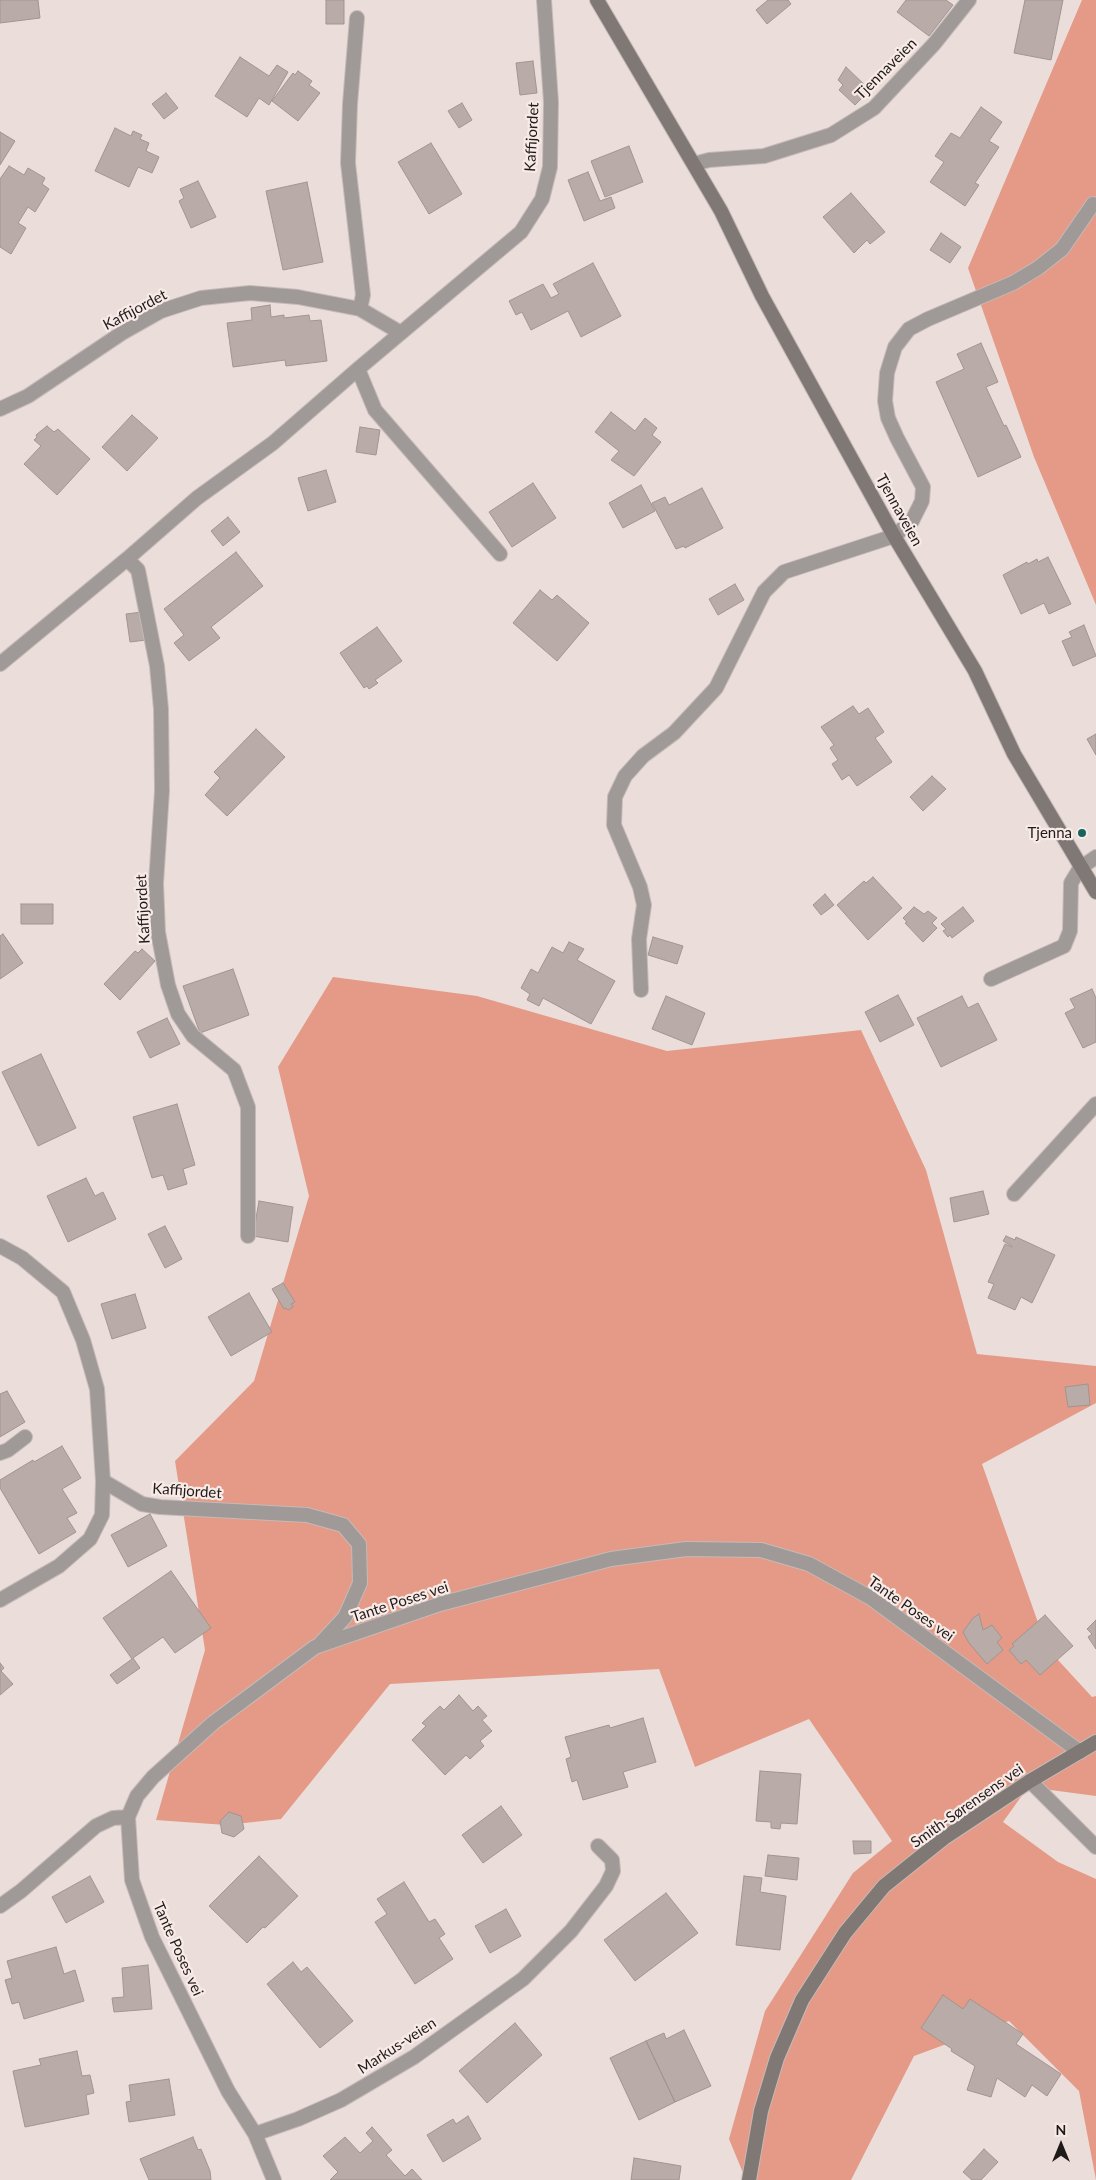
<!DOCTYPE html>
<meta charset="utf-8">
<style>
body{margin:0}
#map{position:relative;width:1096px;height:2180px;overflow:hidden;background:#ebddda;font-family:Lato,sans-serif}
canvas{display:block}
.north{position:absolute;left:1036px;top:2120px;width:50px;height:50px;-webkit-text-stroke:4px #f8ebe7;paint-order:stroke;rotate:0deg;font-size:14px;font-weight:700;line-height:20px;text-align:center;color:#201b1a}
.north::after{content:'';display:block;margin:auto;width:18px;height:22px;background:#201b1a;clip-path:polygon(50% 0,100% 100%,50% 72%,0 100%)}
</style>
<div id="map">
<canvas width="1096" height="2180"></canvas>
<div class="north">N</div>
</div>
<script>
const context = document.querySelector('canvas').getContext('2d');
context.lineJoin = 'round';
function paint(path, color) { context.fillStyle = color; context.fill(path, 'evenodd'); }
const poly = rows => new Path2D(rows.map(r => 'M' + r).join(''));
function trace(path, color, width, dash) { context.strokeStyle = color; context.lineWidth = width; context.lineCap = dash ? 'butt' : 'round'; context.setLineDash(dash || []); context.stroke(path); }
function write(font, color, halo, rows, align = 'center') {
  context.font = font + ' Lato,sans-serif'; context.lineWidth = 4.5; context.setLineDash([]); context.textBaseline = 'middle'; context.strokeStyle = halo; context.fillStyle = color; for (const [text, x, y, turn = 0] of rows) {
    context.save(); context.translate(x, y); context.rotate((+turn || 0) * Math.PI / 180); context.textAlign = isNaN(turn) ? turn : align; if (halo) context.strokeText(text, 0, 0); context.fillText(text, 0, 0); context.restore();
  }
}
paint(poly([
 [1082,0,1096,0,1096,605,1034,457,968,268],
 [333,977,477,996,667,1051,861,1030,926,1170,977,1354,1096,1366,1096,1403,982,1464,1047,1648,1092,1697,1096,1696,1096,1796,1028,1787,1003,1822,1058,1862,1096,1879,1096,2180,1079,2091,1009,2021,914,2056,851,2180,746,2180,729,2139,765,2011,853,1873,892,1841,809,1719,695,1767,659,1669,390,1684,281,1819,226,1825,156,1820,205,1650,175,1461,254,1381,309,1196,278,1067]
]), '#e49a86');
const building = poly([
 [0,0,38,0,40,18,0,23,0,0],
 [326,0,344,0,344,24,326,24,326,0],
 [768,0,788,0,791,4,767,24,756,10,768,0],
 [906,0,946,0,953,5,929,36,897,12,906,0],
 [1025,0,1063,0,1051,60,1014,53,1025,0],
 [240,57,269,76,277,65,288,72,269,105,259,98,247,117,215,96,240,57],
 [533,61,537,93,520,95,516,63,533,61],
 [846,67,870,90,855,105,839,90,843,85,838,80,846,67],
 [298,71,312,81,309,85,320,93,298,121,272,101,293,73,295,75,298,71],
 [166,93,178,108,164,119,152,104,166,93],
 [462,103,472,120,459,128,448,111,462,103],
 [981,107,1002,122,989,141,999,147,975,183,979,185,965,206,930,182,944,162,935,156,951,133,960,138,981,107],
 [115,128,131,136,133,131,142,135,140,139,149,143,146,151,159,157,152,173,138,167,129,187,95,171,115,128],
 [0,132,15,141,0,165,0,132],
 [431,143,462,194,429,214,398,162,431,143],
 [629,146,643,182,605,197,591,161,629,146],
 [9,166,24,175,28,168,45,178,42,184,49,189,35,212,28,207,18,223,26,228,11,254,0,247,0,179,9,166],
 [588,172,600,201,611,197,615,208,584,221,568,180,588,172],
 [198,181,216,217,191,228,179,201,184,198,180,189,198,181],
 [307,182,323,262,283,270,266,191,307,182],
 [851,193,885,232,870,244,867,240,854,253,823,217,851,193],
 [941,233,961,247,950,263,930,250,941,233],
 [593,263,621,316,581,337,568,311,531,330,522,312,516,315,509,301,543,284,551,298,559,294,553,284,593,263],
 [270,305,271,317,284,315,284,318,309,315,310,321,321,320,327,361,286,366,285,360,233,367,227,323,252,320,251,308,270,305],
 [981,343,998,382,986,387,1004,426,1006,425,1021,457,978,477,936,382,964,369,957,354,981,343],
 [611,412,635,431,645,418,657,428,652,435,661,442,634,476,611,460,619,451,595,432,611,412],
 [132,415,158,438,127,471,102,447,132,415],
 [47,426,54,432,58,429,90,459,57,495,24,464,41,446,34,440,37,437,36,435,47,426],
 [360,427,380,430,376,455,356,452,360,427],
 [326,470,336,502,308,511,298,478,326,470],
 [533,483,556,518,512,547,489,512,533,483],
 [641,485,655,511,623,528,609,503,641,485],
 [702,488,723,528,685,548,684,546,676,549,652,503,665,497,669,505,702,488],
 [228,517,240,532,223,546,211,531,228,517],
 [236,552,263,586,211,627,220,638,189,661,174,643,184,635,164,609,236,552],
 [1048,557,1071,604,1049,614,1044,603,1021,614,1003,575,1027,562,1028,564,1037,559,1038,562,1048,557],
 [735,584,744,600,718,615,709,599,735,584],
 [540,590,552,600,557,595,589,623,557,661,513,623,540,590],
 [142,612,146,640,130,642,126,614,142,612],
 [1084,625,1096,656,1073,666,1062,641,1072,637,1069,632,1084,625],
 [377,627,402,661,375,680,378,683,369,689,367,686,364,688,340,653,377,627],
 [853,706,859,714,868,708,884,732,875,738,892,762,857,786,849,775,842,780,832,764,838,760,830,748,834,745,821,727,853,706],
 [256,729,285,757,227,816,205,795,220,778,214,772,256,729],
 [1096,734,1096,755,1087,739,1096,734],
 [932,776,946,789,923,811,910,797,932,776],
 [873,877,902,908,868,940,837,905,864,881,866,883,873,877],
 [825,894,834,905,821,915,813,905,825,894],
 [21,904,53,904,53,924,21,924,21,904],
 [914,907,924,914,928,911,937,918,932,923,937,928,923,942,905,923,907,922,903,918,914,907],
 [963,907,974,921,952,938,950,935,948,937,943,931,946,929,941,924,963,907],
 [3,934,23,963,0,979,0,936,3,934],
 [653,937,683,946,677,964,648,955,653,937],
 [569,942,584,949,577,960,615,981,591,1024,543,998,539,1006,527,1000,530,994,521,988,531,969,538,973,552,947,563,953,569,942],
 [142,949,155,961,120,1000,104,984,135,951,138,953,142,949],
 [233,969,249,1015,200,1033,183,986,233,969],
 [1092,989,1096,998,1096,1042,1083,1048,1065,1013,1075,1008,1070,999,1092,989],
 [898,995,914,1025,880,1042,865,1012,898,995],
 [666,996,705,1013,692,1045,652,1029,666,996],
 [962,996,968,1008,978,1003,997,1040,941,1067,917,1018,962,996],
 [167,1018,180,1044,150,1058,137,1032,167,1018],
 [41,1054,76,1128,38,1146,2,1072,41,1054],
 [177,1104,195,1165,183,1169,187,1184,168,1190,163,1175,152,1178,133,1117,177,1104],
 [86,1178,95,1196,103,1192,116,1219,68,1242,47,1196,86,1178],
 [983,1191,989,1214,954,1222,950,1198,983,1191],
 [259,1201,293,1207,288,1242,253,1236,259,1201],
 [165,1226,182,1259,165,1268,148,1234,165,1226],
 [1006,1236,1015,1240,1016,1237,1055,1255,1032,1303,1021,1297,1015,1310,988,1298,994,1284,988,1282,1005,1244,1012,1247,1012,1246,1003,1241,1006,1236],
 [283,1283,295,1302,291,1304,293,1307,288,1310,286,1308,284,1309,272,1289,283,1283],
 [249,1293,272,1332,231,1356,208,1317,249,1293],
 [135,1294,146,1328,112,1339,101,1304,135,1294],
 [1088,1384,1090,1405,1068,1407,1065,1387,1088,1384],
 [7,1391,25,1422,0,1437,0,1394,7,1391],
 [62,1446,81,1478,62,1489,77,1513,67,1518,76,1532,39,1554,0,1488,0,1480,33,1460,34,1462,62,1446],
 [150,1514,167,1546,128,1567,111,1535,150,1514],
 [171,1571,211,1628,175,1653,163,1637,133,1658,140,1668,117,1684,110,1675,132,1659,103,1618,171,1571],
 [979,1614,983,1630,992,1625,1002,1638,997,1642,1003,1650,987,1664,969,1643,963,1632,973,1618,979,1614],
 [1045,1615,1073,1646,1040,1675,1026,1660,1021,1664,1009,1650,1014,1646,1012,1644,1045,1615],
 [1096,1620,1096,1649,1088,1637,1092,1634,1087,1629,1096,1620],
 [0,1663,4,1668,1,1671,13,1684,0,1695,0,1663],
 [459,1695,473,1711,478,1706,487,1716,482,1720,492,1731,480,1741,484,1746,470,1759,466,1755,445,1775,412,1740,426,1726,422,1723,440,1706,444,1710,459,1695],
 [643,1718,656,1762,623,1772,628,1787,583,1800,577,1780,572,1782,566,1759,571,1757,565,1737,609,1725,610,1728,643,1718],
 [760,1771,801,1774,797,1824,781,1823,780,1829,771,1828,771,1822,756,1821,760,1771],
 [501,1806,522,1835,483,1863,462,1835,501,1806],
 [229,1812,241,1816,244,1829,234,1837,222,1833,220,1821,229,1812],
 [853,1841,871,1841,871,1853,854,1854,853,1841],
 [768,1855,799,1858,797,1880,765,1876,768,1855],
 [259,1856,298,1896,265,1928,263,1927,247,1943,209,1906,259,1856],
 [90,1876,104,1902,66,1923,52,1897,90,1876],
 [744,1876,762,1878,760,1892,786,1896,780,1950,736,1945,744,1876],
 [404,1882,429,1922,435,1919,445,1934,439,1938,453,1959,415,1984,375,1922,387,1914,377,1899,404,1882],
 [666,1893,698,1933,635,1981,604,1940,666,1893],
 [506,1909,521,1936,490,1953,475,1926,506,1909],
 [56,1947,64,1974,75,1970,84,2001,24,2019,19,2002,12,2004,5,1980,12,1978,7,1961,56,1947],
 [293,1962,301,1972,307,1967,353,2021,320,2048,267,1984,293,1962],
 [148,1965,152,2009,114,2012,112,1998,124,1997,122,1968,148,1965],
 [943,1995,963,2009,970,1999,1023,2034,1016,2044,1061,2074,1047,2096,1032,2085,1025,2097,997,2078,991,2097,967,2090,975,2066,951,2051,952,2049,921,2028,943,1995],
 [515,2023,542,2055,487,2103,459,2071,515,2023],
 [684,2030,711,2086,675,2102,646,2041,664,2033,666,2039,684,2030],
 [646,2041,675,2102,639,2120,610,2058,646,2041],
 [77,2051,82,2076,90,2075,94,2093,86,2095,89,2114,25,2127,13,2071,41,2065,39,2059,77,2051],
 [169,2079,175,2115,129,2122,126,2102,131,2101,129,2085,169,2079],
 [468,2116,481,2139,443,2162,427,2135,453,2119,456,2124,468,2116],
 [372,2127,392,2150,386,2155,405,2176,412,2169,422,2180,330,2180,338,2172,323,2156,345,2137,360,2153,373,2141,366,2133,372,2127],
 [193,2137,198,2150,201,2149,210,2171,211,2180,149,2180,140,2159,193,2137],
 [984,2149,998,2162,981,2180,972,2180,963,2172,984,2149],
 [634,2158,681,2166,679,2180,631,2180,634,2158]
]);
paint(building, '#b8aba8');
trace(building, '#a19591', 1);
const service = poly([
 [1030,1781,1096,1847]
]);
const minor = poly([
 [357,18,350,104,348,163,363,295,360,309],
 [694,164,709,160,764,156,831,135,874,108,934,44,969,0],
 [358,369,375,410,500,554],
 [0,409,28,396,122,333,161,311,201,298,250,293,298,297,360,309,401,333],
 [127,559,138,570,157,666,161,709,162,791,156,883,158,932,168,985,178,1014,193,1036,234,1070,248,1107,248,1236],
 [0,664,127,559,197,498,273,443,358,369,521,232,542,199,550,167,551,102,544,0],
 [991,979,1064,946,1070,931,1071,883,1080,868,1096,857],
 [641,990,639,939,644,905,640,887,614,825,615,797,625,776,643,756,674,733,716,688,764,592,784,572,894,536,912,521,922,501,923,487,897,438,888,418,885,401,887,373,895,347,909,329,928,319,1013,283,1038,268,1062,249,1093,204],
 [1014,1194,1096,1104],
 [0,1246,22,1258,63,1292,83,1340,97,1389,103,1481,102,1515,90,1539,59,1566,0,1600],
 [0,1453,8,1450,25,1437],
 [103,1481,142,1504,160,1507,307,1515,343,1525,359,1544,360,1583,345,1617,320,1644],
 [0,1906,21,1891,96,1826,113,1818,128,1817],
 [255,2134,298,2119,341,2100,414,2057,523,1979,571,1931,606,1886,613,1871,612,1860,598,1846],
 [274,2180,255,2134,228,2091,152,1937,132,1880,128,1817,137,1796,153,1777,213,1723,315,1647,440,1604,611,1559,686,1549,761,1550,809,1564,871,1598,1080,1752]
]);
const secondary = poly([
 [597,0,721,211,762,296,894,536,975,671,1014,754,1096,892],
 [749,2180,761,2111,777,2058,802,2000,845,1933,884,1886,944,1838,1030,1781,1096,1742]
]);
trace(service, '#c6bab7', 16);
trace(minor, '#c6bab7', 16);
trace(secondary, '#c6bab7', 16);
trace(service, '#9f9a98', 14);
trace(minor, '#9f9a98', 14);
trace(secondary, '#807875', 14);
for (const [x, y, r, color] of [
 [1082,833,5,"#18645d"]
]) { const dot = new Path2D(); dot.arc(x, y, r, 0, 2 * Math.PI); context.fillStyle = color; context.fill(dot); trace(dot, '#f8ebe7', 2); }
write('15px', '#201b1a', '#f8ebe7', [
 ["Tjennaveien",886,69,-45],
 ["Kaffijordet",532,137,-87],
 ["Kaffijordet",135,310,-28],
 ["Tjennaveien",899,510,61],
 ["Kaffijordet",143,909,-93],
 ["Kaffijordet",187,1491,4],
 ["Tante Poses vei",400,1602,-18],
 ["Tante Poses vei",911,1609,35],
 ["Smith-Sørensens vei",967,1806,-35],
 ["Tante Poses vei",178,1949,66],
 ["Markus-veien",397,2046,-33]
]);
write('15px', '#201b1a', '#f8ebe7', [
 ["Tjenna",1072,833]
], 'right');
</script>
